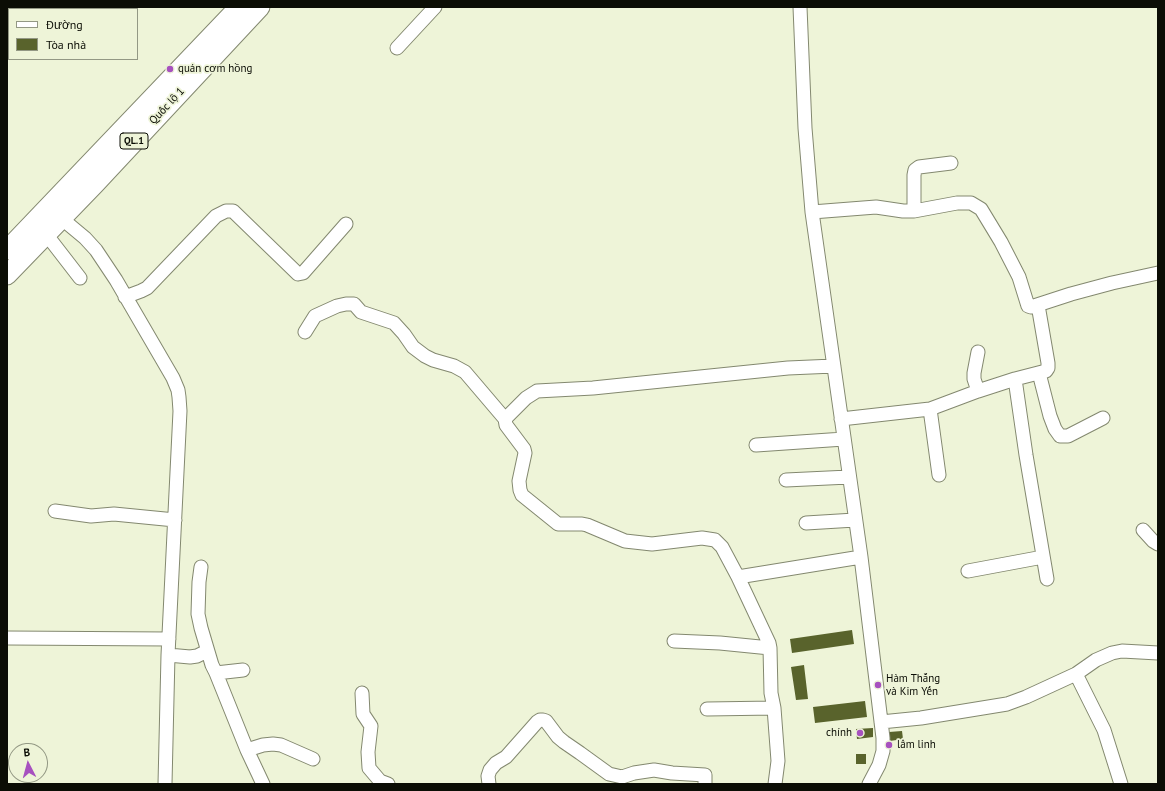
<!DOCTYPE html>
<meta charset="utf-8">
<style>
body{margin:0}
#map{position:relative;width:1165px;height:791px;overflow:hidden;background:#eef4d8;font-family:"PT Sans",sans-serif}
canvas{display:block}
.frame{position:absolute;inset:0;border:8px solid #0b0d05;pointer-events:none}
.legend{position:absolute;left:8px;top:8px;width:130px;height:52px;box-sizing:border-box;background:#eef4d8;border:1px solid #939884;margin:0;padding:5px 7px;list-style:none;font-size:12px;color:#0b0d05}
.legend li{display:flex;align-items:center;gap:8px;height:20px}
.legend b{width:20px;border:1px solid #939884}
.north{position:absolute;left:8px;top:743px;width:40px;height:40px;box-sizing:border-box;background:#eef4d8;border:1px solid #939884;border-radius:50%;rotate:354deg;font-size:11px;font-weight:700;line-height:16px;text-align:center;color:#0b0d05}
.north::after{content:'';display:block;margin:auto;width:14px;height:18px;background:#a751bf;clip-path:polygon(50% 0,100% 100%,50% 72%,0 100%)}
</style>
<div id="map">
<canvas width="1165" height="791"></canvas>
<div class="frame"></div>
<ul class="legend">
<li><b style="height:5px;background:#fff"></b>Đường</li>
<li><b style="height:11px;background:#59632c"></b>Tòa nhà</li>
</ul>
<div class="north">B</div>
</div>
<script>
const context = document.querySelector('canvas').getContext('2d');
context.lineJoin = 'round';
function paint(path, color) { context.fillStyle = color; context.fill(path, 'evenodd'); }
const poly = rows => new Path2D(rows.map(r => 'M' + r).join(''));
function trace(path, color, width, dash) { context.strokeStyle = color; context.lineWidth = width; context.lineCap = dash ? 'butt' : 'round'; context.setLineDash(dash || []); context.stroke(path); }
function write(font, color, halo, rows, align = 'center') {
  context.font = font + ' "PT Sans",sans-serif'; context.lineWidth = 3.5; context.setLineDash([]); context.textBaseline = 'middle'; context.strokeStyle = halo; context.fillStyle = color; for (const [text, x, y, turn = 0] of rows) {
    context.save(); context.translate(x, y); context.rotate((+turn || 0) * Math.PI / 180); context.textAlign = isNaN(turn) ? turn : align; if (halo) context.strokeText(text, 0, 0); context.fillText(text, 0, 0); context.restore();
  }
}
paint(poly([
 [852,630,854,644,792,653,790,639],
 [804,665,808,699,796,700,791,667],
 [865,701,867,717,815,723,813,707],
 [873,728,873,737,857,739,856,729],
 [902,731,903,739,890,741,889,732],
 [856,754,866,754,866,764,856,764]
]), '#59632c');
const minor = poly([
 [800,7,805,128,812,212,861,557,883,738,883,751,879,765,869,784],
 [397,48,435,7],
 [914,211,914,175,915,170,919,167,951,163],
 [812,212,876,207,903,211,914,211,957,203,971,203,981,209,1001,242,1019,277,1028,306,1031,307,1071,294,1112,283,1158,273],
 [55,213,85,238,96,250,116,280,173,378,178,390,179,397,180,411,168,655,165,784],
 [46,234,80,278],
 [125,297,141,291,147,288,216,216,226,211,233,211,298,274,303,273,346,224],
 [305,332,315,316,337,306,346,304,354,304,361,312,394,323,404,334,413,347,425,356,433,360,454,366,465,372,505,419],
 [1039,373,1050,416,1055,429,1060,436,1068,436,1103,418],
 [1015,379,1026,455,1047,579],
 [978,391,974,379,974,373,978,352],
 [930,409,939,475],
 [841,419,930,409,978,391,1015,379,1046,371,1048,368,1048,363,1038,305],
 [756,445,844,439],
 [786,480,849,477],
 [55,511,91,516,114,514,175,520],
 [806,523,855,520],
 [1143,530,1153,541,1158,544],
 [201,567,199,582,198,614,201,628,212,665,216,673,243,670],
 [968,571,1043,557],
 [738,577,861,557],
 [7,638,169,639],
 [674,641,720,643,770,648],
 [168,655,190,657,197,656,207,651],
 [216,673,247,750,263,784],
 [1076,674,1104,730,1121,784],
 [362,693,363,714,371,726,368,752,369,768,380,781,388,784],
 [707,709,774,708],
 [881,722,921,718,1007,704,1026,697,1076,674,1096,660,1112,653,1122,651,1158,653],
 [247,750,263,745,273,744,281,745,313,759],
 [489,784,488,776,490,770,496,763,506,757,537,722,540,720,543,720,546,721,558,737,564,742,580,753,609,774,622,777,634,773,654,770,672,773,705,775,705,784],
 [775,784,778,761,774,708,771,693,770,648,769,643,738,577,722,547,715,540,702,538,652,544,625,541,587,525,582,524,558,524,522,495,520,490,519,481,525,453,524,449,506,425,505,419,526,398,537,391,593,388,788,368,834,366]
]);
const highway = poly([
 [7,250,239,7],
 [7,275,95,184,260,7]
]);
trace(minor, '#83886f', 15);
trace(highway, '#83886f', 21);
trace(minor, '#fff', 13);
trace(highway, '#fff', 19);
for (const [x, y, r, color] of [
 [170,69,4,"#a751bf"],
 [878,685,4,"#a751bf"],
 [860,733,4,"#a751bf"],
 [889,745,4,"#a751bf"]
]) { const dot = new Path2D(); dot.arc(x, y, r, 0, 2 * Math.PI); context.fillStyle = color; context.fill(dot); trace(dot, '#eef4d8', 1.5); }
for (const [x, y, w] of [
 [134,141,28]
]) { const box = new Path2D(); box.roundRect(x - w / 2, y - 8, w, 16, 3); context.fillStyle = '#eef4d8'; context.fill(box); trace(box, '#0b0d05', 1); }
write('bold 10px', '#0b0d05', null, [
 ["QL.1",134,141]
]);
write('11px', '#0b0d05', '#eef4d8', [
 ["quán cơm hồng",178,69],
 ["Hàm Thắng",886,679],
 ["và Kim Yến",886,692],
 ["chính",852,733,"right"],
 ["lâm linh",897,745]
], 'left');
write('11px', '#0b0d05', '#eef4d8', [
 ["Quốc lộ 1",167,106,-47]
]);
</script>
